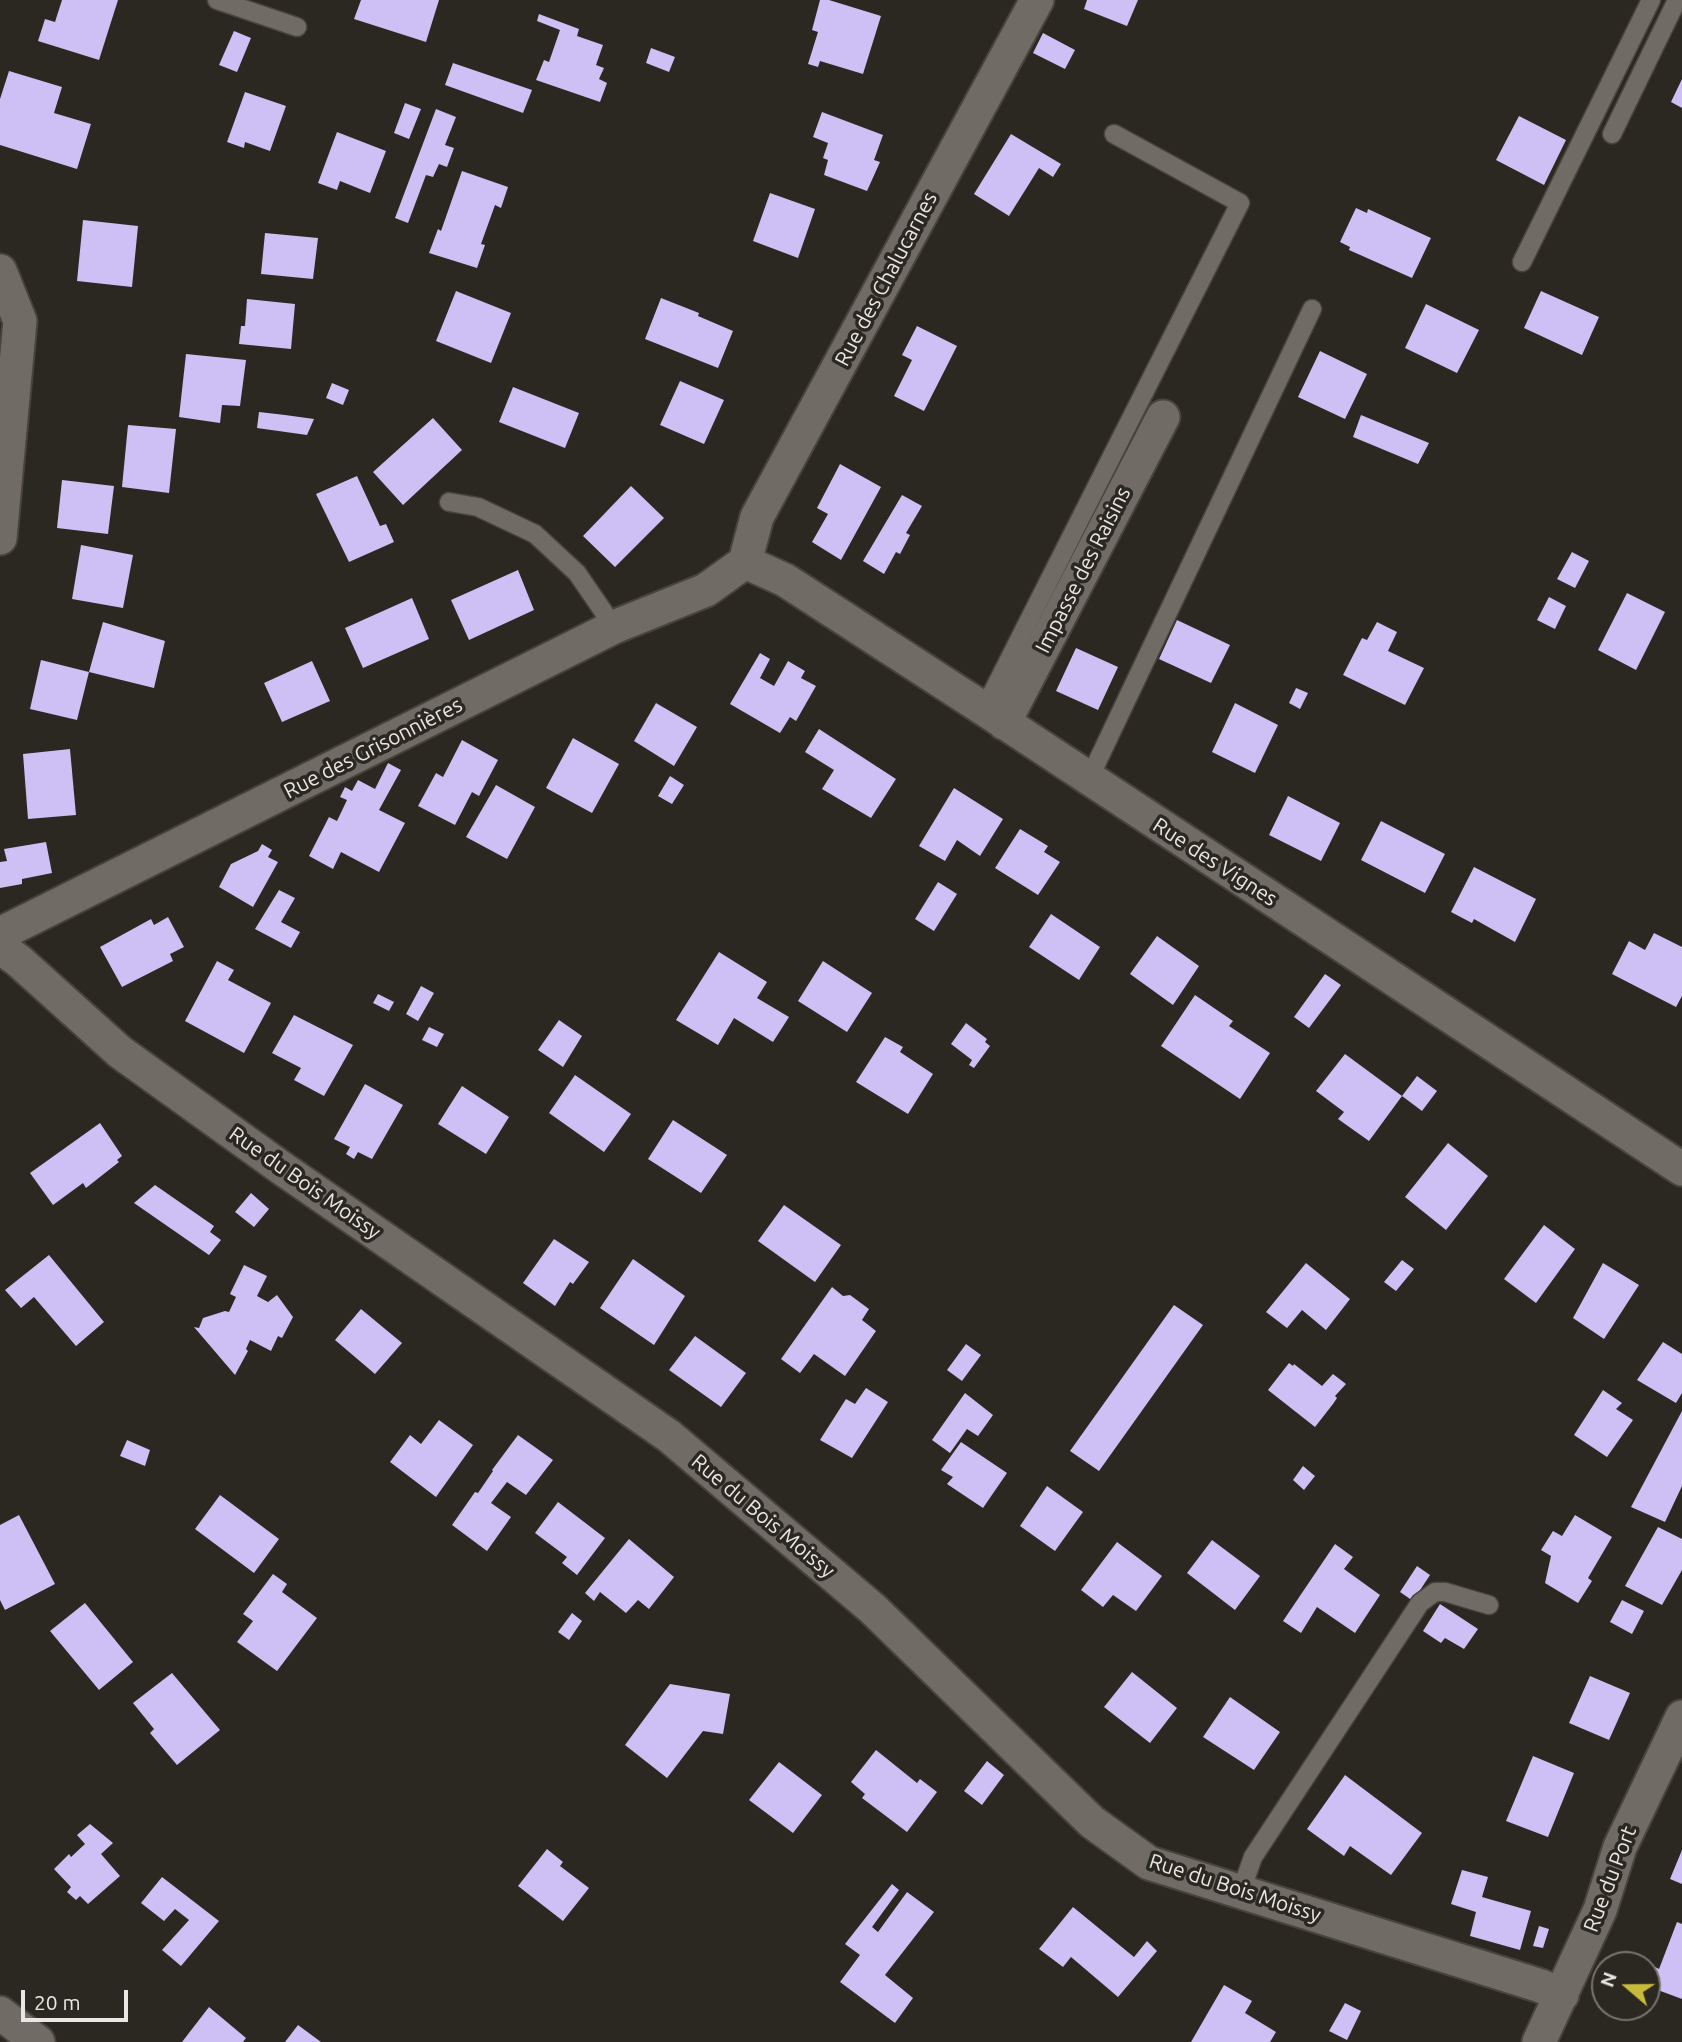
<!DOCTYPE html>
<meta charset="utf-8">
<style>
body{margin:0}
#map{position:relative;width:1682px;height:2042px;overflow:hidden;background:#2b2822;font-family:Ubuntu,sans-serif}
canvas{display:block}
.north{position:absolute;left:1591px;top:1951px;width:70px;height:70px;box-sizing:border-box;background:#2b2822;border:2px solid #77746f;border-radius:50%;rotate:290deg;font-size:19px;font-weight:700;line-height:28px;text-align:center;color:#e9e7e3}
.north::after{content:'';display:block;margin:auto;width:24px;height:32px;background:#c7bb3b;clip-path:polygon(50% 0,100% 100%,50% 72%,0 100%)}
.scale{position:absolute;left:21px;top:1990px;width:107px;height:32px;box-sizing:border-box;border:4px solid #e9e7e3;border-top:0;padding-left:9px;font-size:21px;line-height:24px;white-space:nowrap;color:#e9e7e3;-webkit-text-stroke:5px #2b2822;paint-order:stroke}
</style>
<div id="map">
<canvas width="1682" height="2042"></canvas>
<div class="north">N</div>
<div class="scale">20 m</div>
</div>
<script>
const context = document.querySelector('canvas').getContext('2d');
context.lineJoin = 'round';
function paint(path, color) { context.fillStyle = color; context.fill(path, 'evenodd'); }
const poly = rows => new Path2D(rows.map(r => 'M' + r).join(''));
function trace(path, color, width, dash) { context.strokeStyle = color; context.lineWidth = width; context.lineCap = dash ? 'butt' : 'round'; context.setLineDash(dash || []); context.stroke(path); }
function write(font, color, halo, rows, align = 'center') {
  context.font = font + ' Ubuntu,sans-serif'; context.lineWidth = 7; context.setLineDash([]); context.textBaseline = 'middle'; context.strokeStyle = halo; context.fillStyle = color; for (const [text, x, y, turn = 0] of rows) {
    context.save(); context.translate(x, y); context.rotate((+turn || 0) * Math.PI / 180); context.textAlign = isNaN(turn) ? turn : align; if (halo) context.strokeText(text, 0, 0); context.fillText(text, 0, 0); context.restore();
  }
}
paint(poly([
 [62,0,118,0,99,60,38,41,45,19,55,22],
 [361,0,439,0,426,42,354,19],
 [820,0,829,0,881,16,863,74,820,61,818,67,808,64,818,32,812,30],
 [1087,0,1138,0,1127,26,1084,9],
 [539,14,579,29,577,36,603,45,596,65,604,68,599,79,607,83,600,102,536,80,544,60,549,62,560,30,537,21],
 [234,31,251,38,237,72,219,65],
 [1043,33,1075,50,1065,69,1033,53],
 [651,48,675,57,669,72,646,63],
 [453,63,532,90,523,113,445,85],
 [9,71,62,87,54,113,91,124,77,169,0,145,0,99],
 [1682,79,1682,108,1671,102],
 [245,92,286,106,270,151,245,142,244,148,227,142],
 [405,103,421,109,409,139,394,133],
 [436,109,456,117,445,145,454,148,447,167,439,164,433,177,426,175,408,223,395,218],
 [822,112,883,135,874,160,880,162,867,191,824,175,828,160,823,158,828,143,813,137],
 [1519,116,1566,140,1544,185,1496,160],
 [337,132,386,151,370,193,340,181,337,190,318,183],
 [1011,134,1061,164,1053,177,1039,168,1009,216,974,194],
 [462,171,508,187,501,208,495,205,481,244,485,245,477,268,429,253,438,229,441,231],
 [770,193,815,209,798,258,753,241],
 [1356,208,1367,213,1368,209,1431,238,1412,278,1349,250,1350,247,1340,242],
 [83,220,138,226,132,287,77,281],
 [265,233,318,238,313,279,261,274],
 [456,291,511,313,491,363,436,341],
 [1541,291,1599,317,1582,355,1524,328],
 [661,298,699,313,698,316,733,331,718,368,645,339],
 [247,299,295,304,291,349,239,344,241,326,245,326],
 [1426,304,1479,330,1457,373,1405,348],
 [917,326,957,346,924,411,894,396,912,360,902,355],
 [1320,351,1367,374,1345,419,1298,397],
 [186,354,246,360,240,406,222,405,220,423,179,417],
 [680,381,724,400,704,444,660,425],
 [332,383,349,390,343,405,326,398],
 [513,387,579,413,565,448,499,422],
 [259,412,285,415,314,419,307,435,257,428],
 [1361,415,1429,443,1418,464,1353,437],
 [433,418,462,450,403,505,373,472],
 [128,425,176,429,169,493,122,487],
 [840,464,881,487,841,560,812,542,828,514,817,508],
 [357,476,380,526,386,524,394,542,349,562,316,494],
 [62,480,114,486,108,534,57,528],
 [631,486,664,518,615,567,583,536],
 [902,495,922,506,906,533,910,535,900,554,896,552,884,574,863,561],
 [81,545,133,555,123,608,72,599],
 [1572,552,1589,561,1575,588,1557,579],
 [518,570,534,610,469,640,451,600],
 [1627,593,1665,612,1636,670,1598,650],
 [1549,597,1566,606,1555,629,1537,620],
 [412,598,429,639,363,668,345,628],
 [1177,620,1230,645,1211,683,1159,659],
 [103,622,165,641,154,688,89,672],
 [1377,622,1397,632,1388,651,1424,668,1405,705,1343,675,1362,638,1367,640],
 [1076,648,1118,667,1098,710,1056,691],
 [760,653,770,659,760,678,774,686,788,661,805,671,801,678,816,686,796,721,790,717,780,733,730,704],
 [41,660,89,672,77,720,30,709],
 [312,661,330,701,282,722,264,683],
 [1296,688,1308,693,1300,709,1289,703],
 [656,703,697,727,674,766,634,741],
 [1235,703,1278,725,1255,773,1212,752],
 [819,729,896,779,871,818,822,789,834,770,805,752],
 [573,738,619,764,592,813,546,788],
 [462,740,498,760,479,796,472,792,455,825,418,806,436,773,443,777],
 [70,749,76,815,28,819,23,754],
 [388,763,401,770,379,810,405,823,379,872,341,852,333,869,309,856,329,817,337,821,347,800,340,797,345,787,352,791,358,780,375,789],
 [670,776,684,785,672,804,658,796],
 [496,785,535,807,507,859,466,837],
 [954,788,1003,819,980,856,957,840,945,861,919,846],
 [1288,796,1340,823,1321,861,1269,835],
 [1381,821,1445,854,1425,893,1361,860],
 [1020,829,1048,846,1044,852,1060,862,1038,895,995,868],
 [46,842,52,873,22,879,22,884,0,888,0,862,7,861,4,849],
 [262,844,272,850,268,857,278,862,253,907,219,887,231,864,258,851],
 [1474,867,1536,899,1515,942,1474,919,1472,923,1451,912],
 [938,882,957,894,934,931,915,919],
 [279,890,295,898,281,922,300,932,291,948,255,929],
 [1051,914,1100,947,1079,980,1029,947],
 [168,917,184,947,170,954,173,961,122,987,100,947,151,919,154,925],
 [1654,933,1682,947,1682,996,1676,1007,1612,974,1629,941,1645,950],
 [1157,936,1199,966,1173,1005,1130,974],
 [719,952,767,982,757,998,789,1017,773,1042,734,1018,718,1045,676,1020],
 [217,961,234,970,228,980,271,1003,244,1053,185,1021],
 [823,961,872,993,847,1032,798,1001],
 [1325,974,1341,985,1309,1028,1294,1017],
 [421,986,434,993,418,1021,406,1014],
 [378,994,394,1002,389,1011,373,1003],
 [1195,995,1233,1021,1229,1026,1270,1053,1240,1099,1161,1046],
 [294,1015,353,1045,324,1096,294,1080,301,1068,272,1053],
 [559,1020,582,1036,563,1067,538,1050],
 [966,1023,987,1039,985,1042,990,1046,974,1068,969,1065,972,1060,951,1044],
 [429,1027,444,1034,437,1047,422,1040],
 [885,1037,903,1047,900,1052,933,1074,908,1114,856,1082],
 [1345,1054,1402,1096,1417,1076,1437,1091,1422,1111,1402,1096,1369,1141,1338,1119,1344,1112,1316,1091],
 [575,1075,631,1114,604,1152,549,1113],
 [365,1084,403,1105,372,1159,358,1152,354,1159,346,1154,350,1147,334,1139],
 [462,1086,509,1117,486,1154,438,1124],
 [673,1120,727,1155,701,1193,648,1159],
 [100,1123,122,1156,117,1160,119,1162,86,1188,83,1183,53,1205,30,1173],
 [1448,1143,1488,1176,1446,1230,1405,1197],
 [155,1185,214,1226,210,1232,221,1240,209,1255,134,1203],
 [251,1193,269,1209,254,1227,235,1212],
 [784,1205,841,1245,815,1282,758,1241],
 [1544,1225,1575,1249,1536,1303,1504,1279],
 [554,1239,589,1262,573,1284,570,1282,555,1306,523,1283],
 [49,1255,104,1322,76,1346,34,1297,21,1308,5,1290],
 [633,1259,685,1296,654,1345,600,1308],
 [1402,1260,1414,1269,1396,1291,1384,1282],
 [1306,1263,1350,1299,1326,1330,1302,1310,1287,1328,1266,1312],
 [1603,1263,1639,1285,1604,1339,1573,1318],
 [244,1265,267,1276,257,1296,268,1302,277,1295,293,1317,282,1338,278,1336,271,1351,250,1340,246,1349,248,1351,235,1375,194,1327,199,1328,203,1318,225,1311,229,1312,236,1297,230,1294],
 [832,1287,843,1296,850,1295,869,1309,862,1320,876,1331,845,1376,814,1354,800,1373,781,1359],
 [1174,1305,1203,1325,1099,1471,1070,1451],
 [361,1309,402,1343,375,1374,335,1340],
 [695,1336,746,1373,721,1407,669,1370],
 [1663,1342,1682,1354,1682,1393,1676,1403,1637,1380],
 [966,1344,981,1355,962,1381,947,1370],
 [1289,1363,1293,1366,1294,1364,1322,1386,1333,1374,1346,1384,1335,1396,1337,1398,1333,1404,1315,1427,1268,1390],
 [866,1388,888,1402,852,1458,820,1440,846,1399,855,1404],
 [1603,1390,1622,1403,1616,1409,1633,1420,1607,1457,1574,1435],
 [965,1393,993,1415,978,1436,967,1429,950,1453,932,1440],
 [1682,1411,1682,1486,1665,1522,1631,1507],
 [439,1420,473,1445,436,1497,390,1462,410,1435,421,1444],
 [518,1435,553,1460,526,1495,507,1482,491,1503,511,1517,487,1551,452,1525,475,1492,478,1493,493,1471,492,1470],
 [127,1440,150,1450,145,1466,120,1456],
 [961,1442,1007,1473,983,1508,947,1484,953,1477,941,1470],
 [1303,1466,1315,1476,1304,1490,1293,1480],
 [1047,1486,1083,1512,1055,1551,1020,1526],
 [220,1495,279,1539,254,1573,195,1529],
 [558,1502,605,1538,577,1575,562,1563,567,1557,535,1533],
 [19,1515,55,1584,5,1610,0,1600,0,1525],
 [1575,1515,1612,1537,1588,1578,1592,1581,1578,1603,1545,1583,1551,1556,1541,1550,1553,1531,1562,1536],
 [1658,1527,1682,1539,1682,1570,1662,1605,1625,1586],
 [629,1539,674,1577,649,1609,638,1600,626,1613,600,1592,594,1601,585,1593],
 [1212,1540,1260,1576,1235,1610,1187,1573],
 [1117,1542,1162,1576,1136,1611,1113,1595,1103,1607,1081,1590],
 [1335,1544,1353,1557,1344,1569,1380,1595,1355,1633,1317,1607,1301,1633,1283,1621],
 [1417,1566,1430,1575,1413,1601,1400,1592],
 [273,1574,287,1584,282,1592,317,1618,277,1671,237,1642,253,1621,243,1614],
 [1622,1600,1644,1611,1632,1634,1610,1622],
 [85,1603,133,1662,99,1690,50,1631],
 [1440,1604,1478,1629,1464,1649,1445,1638,1441,1643,1423,1631],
 [572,1613,582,1621,569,1640,558,1632],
 [1132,1672,1177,1708,1150,1743,1104,1707],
 [172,1673,220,1730,177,1765,150,1733,154,1729,133,1703],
 [1590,1676,1630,1693,1609,1740,1569,1723],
 [670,1684,730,1694,723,1734,703,1731,667,1778,625,1745],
 [1230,1697,1280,1732,1254,1770,1203,1737],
 [876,1750,917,1783,920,1779,937,1792,907,1832,862,1798,865,1794,851,1782],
 [1533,1756,1574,1773,1548,1837,1506,1821],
 [987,1761,1004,1775,982,1805,964,1791],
 [779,1762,822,1795,793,1833,749,1800],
 [1345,1775,1422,1833,1391,1875,1350,1846,1344,1856,1307,1829],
 [90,1824,113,1843,101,1854,120,1876,88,1904,80,1896,76,1900,67,1892,71,1887,54,1869,69,1854,71,1857,85,1844,77,1835],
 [547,1849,563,1862,560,1866,589,1888,563,1921,518,1886],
 [1682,1850,1682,1884,1670,1879],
 [1462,1870,1488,1877,1482,1897,1531,1911,1520,1950,1470,1936,1476,1912,1451,1904],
 [162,1877,219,1921,181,1966,162,1950,189,1920,175,1909,164,1921,141,1903],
 [892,1884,899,1890,872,1927,878,1932,907,1892,934,1912,885,1975,913,1998,895,2023,840,1982,860,1955,845,1944],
 [1073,1907,1134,1957,1147,1941,1157,1951,1118,1997,1071,1957,1063,1967,1039,1949],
 [1677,1922,1682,1924,1682,1999,1647,1986,1649,1964,1659,1969],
 [1539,1926,1549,1929,1543,1948,1533,1946],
 [1224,1985,1252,2001,1245,2013,1276,2032,1270,2042,1191,2042],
 [1345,2003,1361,2011,1347,2040,1329,2031],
 [209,2007,246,2038,243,2042,182,2042],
 [298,2025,321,2042,285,2042]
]), '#cebff4');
const lane = poly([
 [217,0,297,27],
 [1612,134,1677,0],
 [1522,262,1651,0],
 [449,502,478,507,535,534,577,573,614,627],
 [984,709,1240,203,1114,134],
 [1089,779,1312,309],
 [1241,1891,1253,1857,1420,1603,1435,1592,1445,1592,1489,1605]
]);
const street = poly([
 [0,271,20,321,0,538],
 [745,562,785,580,984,709,1682,1169],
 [745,562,757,517,1037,0],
 [1004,723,1163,417],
 [0,934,614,627,706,590,745,562],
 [0,947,19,961,120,1052,283,1169,669,1436,873,1609,1092,1822,1149,1863,1541,1986,1562,1995],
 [0,2013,38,2042],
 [1539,2042,1600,1910,1620,1847,1682,1717]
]);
trace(lane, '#47443f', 21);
trace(street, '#47443f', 37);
trace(lane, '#706c65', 18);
trace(street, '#706c65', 33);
write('21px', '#e9e7e3', '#2b2822', [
 ["Rue des Chalucarnes",886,279,-62],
 ["Impasse des Raisins",1083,570,-63],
 ["Rue des Grisonnières",373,748,-27],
 ["Rue des Vignes",1215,862,33],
 ["Rue du Bois Moissy",305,1183,35],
 ["Rue du Bois Moissy",763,1516,40],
 ["Rue du Port",1610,1879,-69],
 ["Rue du Bois Moissy",1235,1888,18]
]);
</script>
